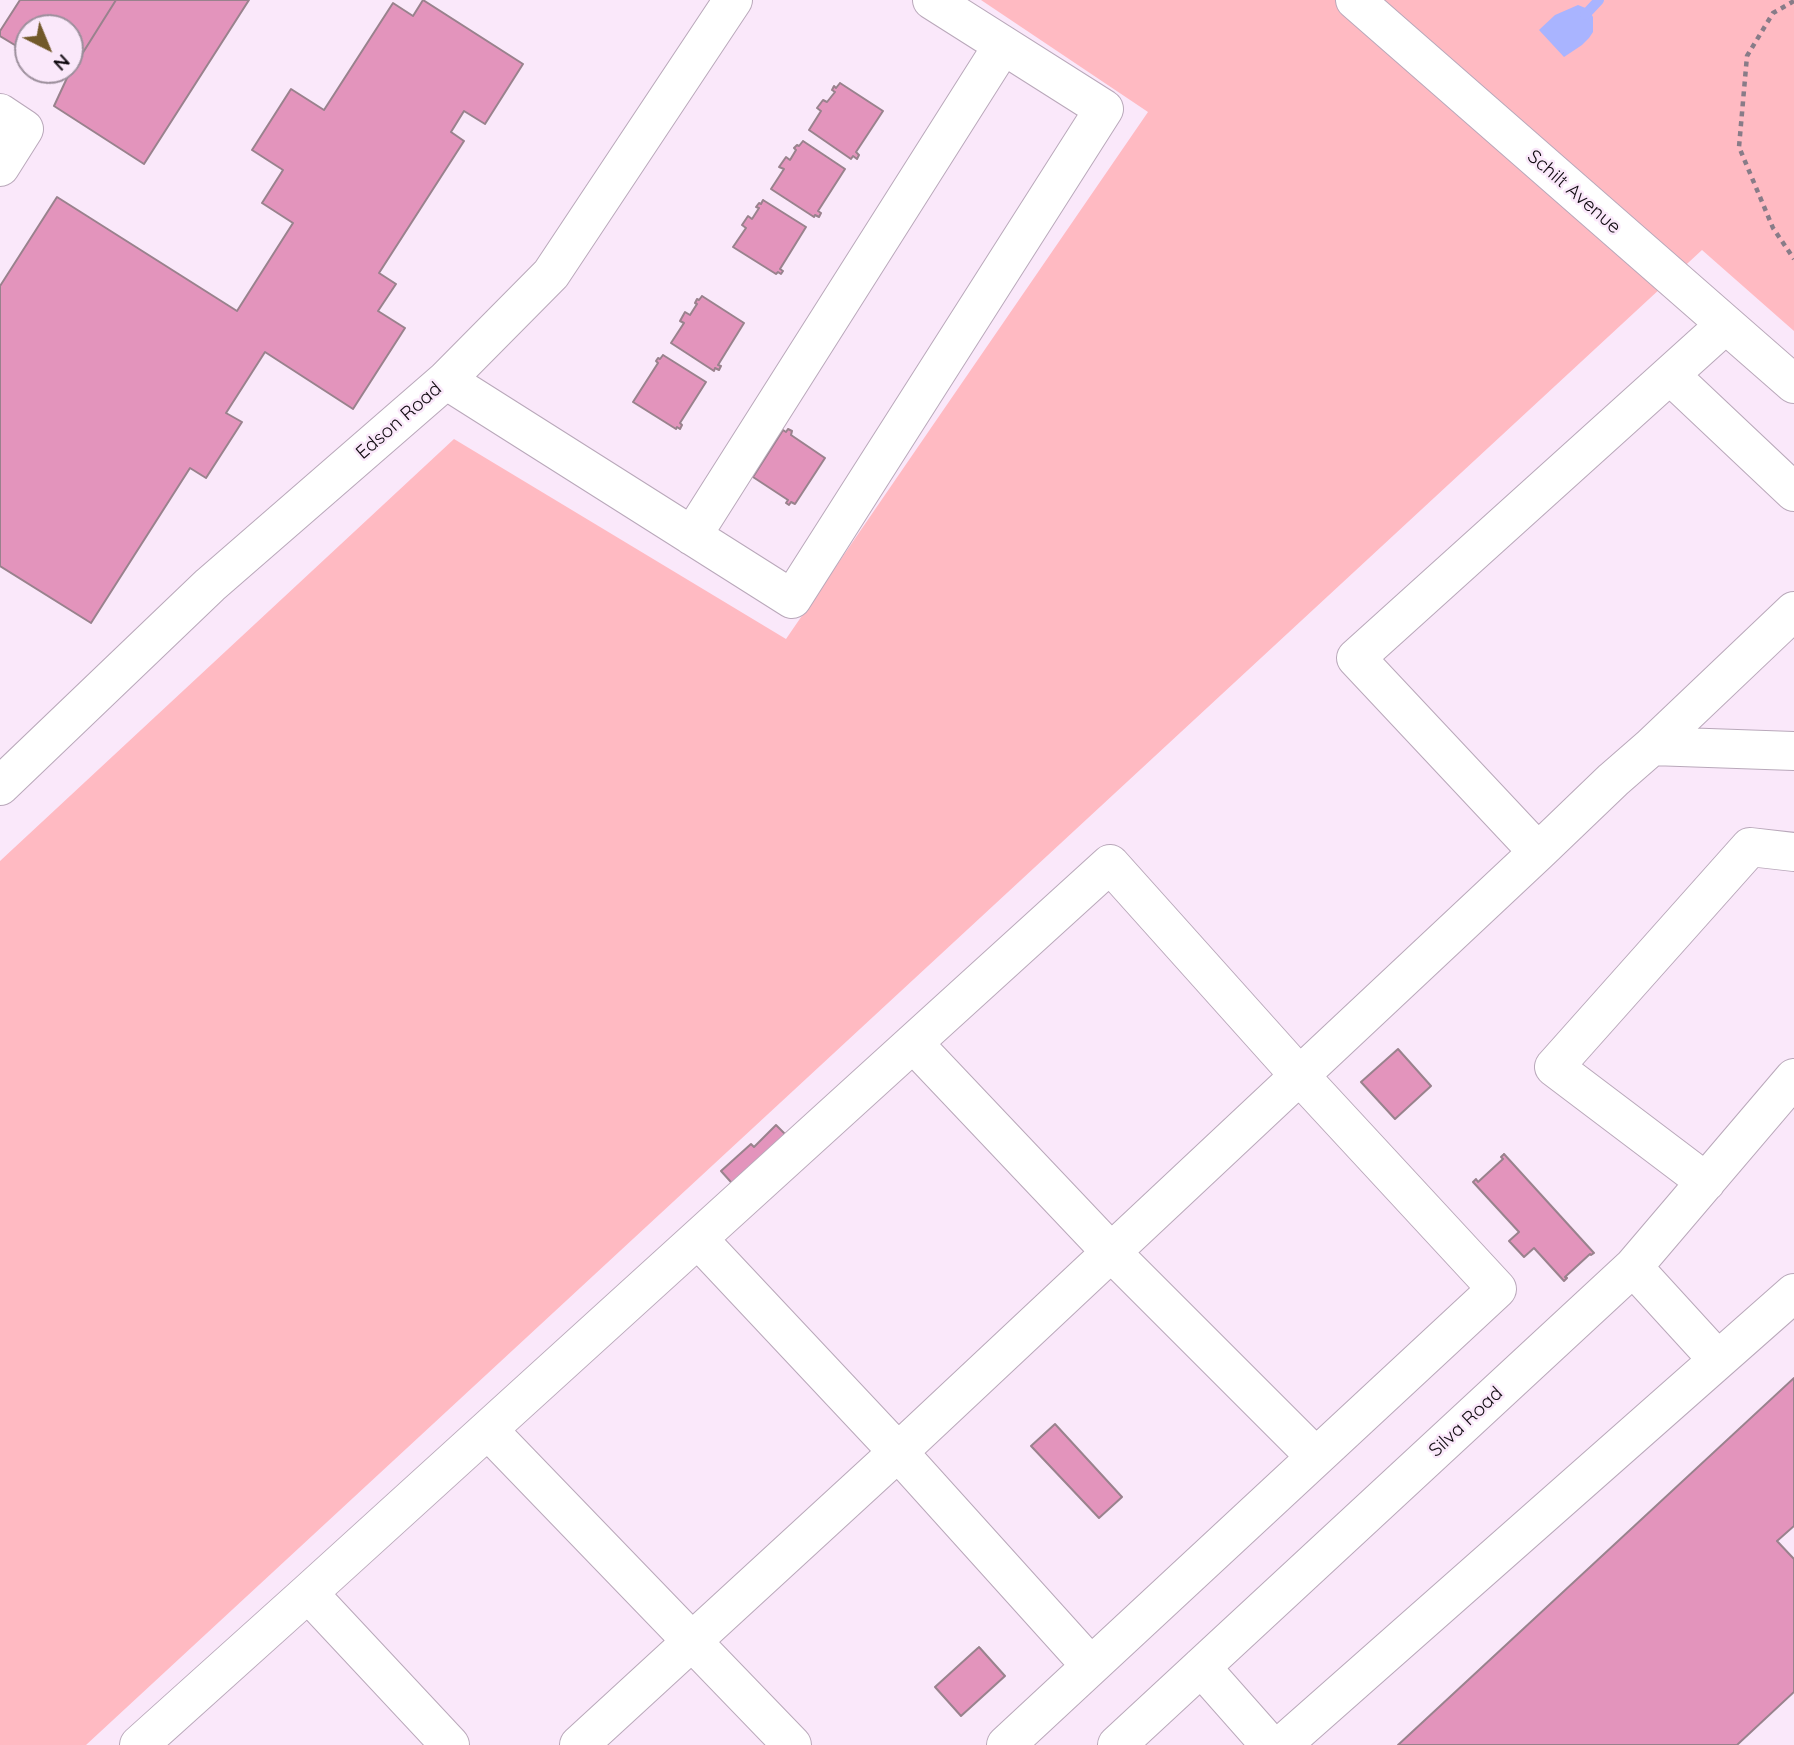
<!DOCTYPE html>
<style>
body{margin:0}
#map{position:relative;width:1794px;height:1745px;overflow:hidden;background:#fae8fa;font-family:Quicksand,sans-serif}
canvas{display:block}
.north{position:absolute;left:14px;top:14px;width:70px;height:70px;box-sizing:border-box;background:#fae8fa;border:2px solid #9c8f9c;border-radius:50%;rotate:137deg;font-size:19px;font-weight:700;line-height:28px;text-align:center;color:#100a10}
.north::after{content:'';display:block;margin:auto;width:24px;height:32px;background:#72592a;clip-path:polygon(50% 0,100% 100%,50% 72%,0 100%)}
</style>
<div id="map">
<canvas width="1794" height="1745"></canvas>
<div class="north">N</div>
</div>
<script>
const context = document.querySelector('canvas').getContext('2d');
context.lineJoin = 'round';
function paint(path, color) { context.fillStyle = color; context.fill(path, 'evenodd'); }
const poly = rows => new Path2D(rows.map(r => 'M' + r).join(''));
function trace(path, color, width, dash) { context.strokeStyle = color; context.lineWidth = width; context.lineCap = dash ? 'butt' : 'round'; context.setLineDash(dash || []); context.stroke(path); }
function write(font, color, halo, rows, align = 'center') {
  context.font = font + ' Quicksand,sans-serif'; context.lineWidth = 5; context.setLineDash([]); context.textBaseline = 'middle'; context.strokeStyle = halo; context.fillStyle = color; for (const [text, x, y, turn = 0] of rows) {
    context.save(); context.translate(x, y); context.rotate((+turn || 0) * Math.PI / 180); context.textAlign = isNaN(turn) ? turn : align; if (halo) context.strokeText(text, 0, 0); context.fillText(text, 0, 0); context.restore();
  }
}
paint(poly([
 [981,0,1794,0,1794,331,1702,250,86,1745,0,1745,0,861,454,439,786,639,1148,112]
]), '#ffbac2');
paint(poly([
 [1578,5,1588,9,1593,17,1593,32,1589,38,1582,45,1564,57,1539,30,1555,15]
]), '#a9b4ff');
trace(poly([
 [1585,15,1599,0]
]), '#a9b4ff', 10);
const building = poly([
 [20,0,116,0,67,78,54,70,70,70,70,28,28,28,28,53,0,36,0,31,20,0],
 [116,0,249,0,144,164,54,106,67,78,116,0],
 [423,0,523,64,485,124,464,111,451,132,464,141,379,273,396,284,378,311,405,328,353,409,265,352,226,413,242,422,206,478,190,468,91,623,0,566,0,286,57,197,237,311,293,223,262,203,283,170,252,150,291,89,324,110,393,3,413,16,423,0],
 [840,83,883,111,856,152,859,155,857,159,853,156,851,159,809,130,821,111,817,108,823,100,827,102,835,92,832,90,834,86,836,88,840,83],
 [803,141,845,169,818,211,821,213,819,217,815,215,814,217,771,189,784,169,779,167,786,157,790,160,796,150,794,148,797,145,799,146,803,141],
 [763,200,806,227,780,269,783,271,781,274,778,272,776,274,733,247,746,228,742,225,748,216,752,219,759,208,756,207,759,203,761,204,763,200],
 [702,296,744,323,718,365,721,366,719,370,715,368,714,371,671,343,684,323,680,321,685,312,690,315,697,304,695,303,697,299,699,300,702,296],
 [663,355,706,382,680,423,682,425,680,429,677,427,676,429,633,402,658,363,656,361,658,358,660,359,663,355],
 [788,429,792,431,791,435,825,458,795,504,791,502,789,505,786,503,788,500,753,477,783,430,786,432,788,429],
 [1398,1049,1431,1086,1395,1119,1361,1082,1398,1049],
 [776,1125,785,1134,739,1191,721,1171,751,1144,754,1147,776,1125],
 [1504,1154,1594,1253,1591,1255,1590,1254,1565,1277,1567,1278,1564,1281,1534,1248,1524,1257,1509,1241,1519,1232,1473,1182,1476,1179,1478,1182,1503,1159,1501,1157,1504,1154],
 [1794,1378,1794,1526,1777,1541,1794,1559,1794,1692,1737,1745,1398,1745,1794,1378],
 [1055,1424,1122,1497,1099,1518,1031,1446,1055,1424],
 [979,1647,1005,1676,961,1716,935,1687,979,1647]
]);
paint(building, '#e394bc');
trace(building, '#99828d', 2);
const minor = poly([
 [1355,0,1794,384],
 [0,113,24,129,0,167],
 [1670,375,1794,492],
 [446,380,792,599,1104,109,932,0],
 [692,536,1003,45],
 [1652,746,1794,611],
 [0,786,210,585,446,380,551,274,733,0],
 [1538,852,1356,658,1725,325],
 [913,1043,1111,1252,1316,1457],
 [1706,1182,1554,1067,1750,847,1794,852],
 [698,1239,898,1452,1091,1666],
 [1633,1267,1718,1360],
 [488,1430,792,1745],
 [308,1593,450,1745],
 [1201,1667,1270,1745],
 [139,1745,308,1593,1110,864,1299,1075,1497,1289,1006,1745],
 [579,1745,898,1452,1538,852,1613,780,1652,746,1794,751],
 [1117,1745,1633,1267,1794,1078],
 [1282,1745,1794,1293]
]);
trace(minor, '#b9a8ba', 40);
trace(poly([
 [1794,1,1773,13,1747,56,1739,147,1773,228,1794,259]
]), '#887c88', 4.5, [5, 5]);
trace(minor, '#fff', 38);
write('19px', '#100a10', '#fae8fa', [
 ["Schilt Avenue",1574,192,41],
 ["Edson Road",399,421,-41],
 ["Silva Road",1466,1422,-43]
]);
</script>
